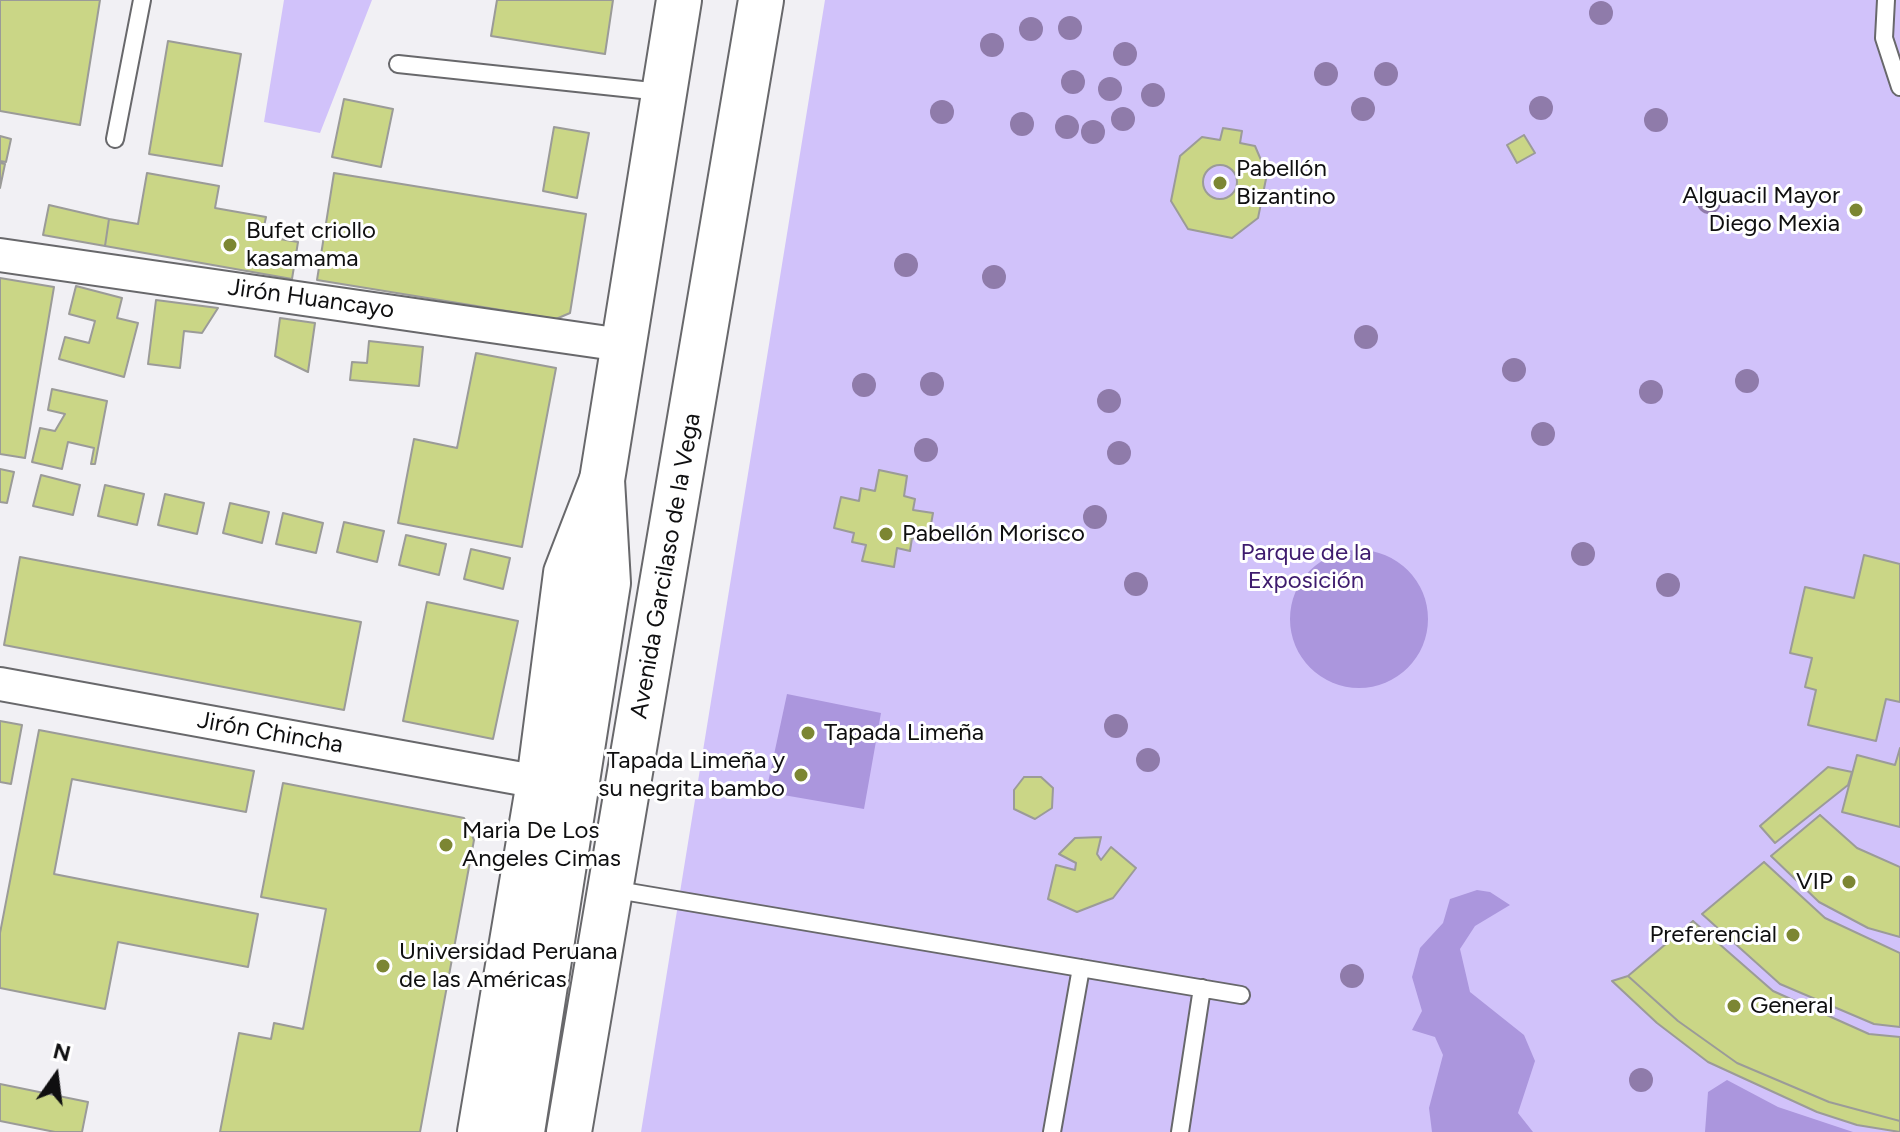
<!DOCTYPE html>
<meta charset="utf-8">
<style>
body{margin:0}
#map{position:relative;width:1900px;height:1132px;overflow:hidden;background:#f1f0f4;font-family:Figtree,sans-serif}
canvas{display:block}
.north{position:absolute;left:16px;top:1036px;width:80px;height:80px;-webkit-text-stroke:6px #fff;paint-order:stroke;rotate:14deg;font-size:22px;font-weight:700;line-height:32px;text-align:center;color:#0f0f10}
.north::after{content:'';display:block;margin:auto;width:28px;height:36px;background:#0f0f10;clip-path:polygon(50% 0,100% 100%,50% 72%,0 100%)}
</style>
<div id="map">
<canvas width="1900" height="1132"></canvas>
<div class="north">N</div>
</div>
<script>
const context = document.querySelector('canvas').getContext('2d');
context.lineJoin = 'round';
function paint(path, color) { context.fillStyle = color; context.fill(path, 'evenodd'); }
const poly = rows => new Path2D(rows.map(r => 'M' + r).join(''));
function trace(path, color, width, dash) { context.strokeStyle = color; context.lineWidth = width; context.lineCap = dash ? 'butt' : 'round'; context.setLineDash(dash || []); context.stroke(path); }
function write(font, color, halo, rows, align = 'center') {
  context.font = font + ' Figtree,sans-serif'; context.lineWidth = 6; context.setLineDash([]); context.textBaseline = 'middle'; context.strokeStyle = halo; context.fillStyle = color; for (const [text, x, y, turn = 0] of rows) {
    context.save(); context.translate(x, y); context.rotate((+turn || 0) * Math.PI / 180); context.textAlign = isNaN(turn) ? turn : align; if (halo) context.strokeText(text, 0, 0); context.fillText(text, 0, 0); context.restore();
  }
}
paint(poly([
 [284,0,372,0,320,133,264,122],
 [825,0,1900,0,1900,1132,641,1132]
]), '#d1c2fa');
paint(poly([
 '1290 619a69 69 0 1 1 138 0a69 69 0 1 1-138 0Z',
 [787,694,881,713,864,809,766,792],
 [1477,890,1490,892,1510,905,1475,926,1460,949,1470,992,1524,1035,1535,1061,1518,1113,1533,1132,1432,1132,1429,1108,1443,1055,1435,1037,1412,1030,1422,1011,1412,977,1420,948,1443,923,1450,899],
 [1727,1080,1778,1107,1853,1132,1705,1132,1708,1092]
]), '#ab96dd');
const building = poly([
 [0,0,100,0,80,125,0,111,0,0],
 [497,0,613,0,605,54,491,36,497,0],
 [168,41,241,54,222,166,149,154,168,41],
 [344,99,393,109,381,167,332,157,344,99],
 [554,127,589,133,577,198,543,191,554,127],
 [1223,128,1242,131,1240,143,1255,146,1267,174,1258,218,1232,238,1188,229,1171,201,1180,156,1202,137,1220,140,1223,128],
 [1524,135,1535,153,1517,163,1507,145,1524,135],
 [0,136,11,139,6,162,0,161,0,136],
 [0,163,5,164,0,188,0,163],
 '1203 182a17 17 0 1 1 34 0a17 17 0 1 1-34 0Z',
 [147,173,219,186,215,208,266,217,262,236,298,242,292,279,105,246,109,219,138,224,147,173],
 [334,173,586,214,570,313,556,319,317,280,334,173],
 [49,205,109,219,105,246,43,235,49,205],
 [0,278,54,287,25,458,0,454,0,278],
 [76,286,122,298,117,318,138,323,124,377,59,359,65,337,89,343,95,321,69,314,76,286],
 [156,300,218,308,202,333,184,331,180,368,148,364,156,300],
 [280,318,315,323,308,372,275,356,280,318],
 [369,341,423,347,419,386,350,380,352,362,367,363,369,341],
 [476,353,556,368,522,547,398,523,414,439,457,448,476,353],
 [52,389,107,401,95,464,91,464,94,448,68,442,62,469,32,462,40,428,55,431,65,414,48,410,52,389],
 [0,469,14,472,7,503,0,502,0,469],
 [879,470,907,476,904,496,915,499,913,510,933,513,928,541,912,538,910,551,897,548,894,567,862,561,866,545,852,542,854,533,834,528,841,497,859,501,861,488,875,491,879,470],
 [41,475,80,485,73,515,33,506,41,475],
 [105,485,144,494,137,525,98,516,105,485],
 [165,494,204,503,197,534,158,525,165,494],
 [230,503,269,512,262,543,223,533,230,503],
 [283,513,323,523,316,553,276,544,283,513],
 [344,522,384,531,377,562,337,552,344,522],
 [406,535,446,544,439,575,399,565,406,535],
 [471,549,510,558,503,589,464,579,471,549],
 [1864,555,1900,564,1900,702,1886,699,1876,741,1808,725,1816,690,1805,687,1812,658,1790,653,1805,587,1854,598,1864,555],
 [20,557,361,622,344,710,4,645,20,557],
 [427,602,518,621,493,739,403,721,427,602],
 [0,721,22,725,11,784,0,782,0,721],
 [39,730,254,771,246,812,72,779,54,874,258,914,248,967,118,942,105,1009,0,988,0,933,39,730],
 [1900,748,1900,827,1842,812,1857,755,1895,765,1900,748],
 [1828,767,1852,772,1848,785,1775,843,1760,826,1828,767],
 [1024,777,1041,777,1053,788,1052,808,1035,819,1014,809,1014,790,1024,777],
 [283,783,464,818,474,840,420,1132,220,1132,239,1033,271,1039,274,1023,303,1029,326,909,261,897,283,783],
 [1820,815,1857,848,1900,867,1900,937,1868,928,1819,902,1771,856,1820,815],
 [1101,837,1097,854,1101,860,1111,847,1136,868,1113,898,1077,912,1048,899,1056,865,1075,870,1076,863,1059,854,1075,838,1101,837],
 [1764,862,1825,918,1900,953,1900,1027,1874,1024,1780,984,1702,914,1764,862],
 [1693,921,1773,991,1869,1034,1900,1037,1900,1121,1829,1102,1737,1063,1678,1021,1628,976,1693,921],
 [1628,976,1678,1021,1737,1063,1829,1102,1900,1121,1900,1132,1857,1125,1817,1112,1708,1062,1657,1023,1612,981,1628,976],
 [0,1084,88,1102,82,1132,55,1132,0,1121,0,1084]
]);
paint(building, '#cad686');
trace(building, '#9b9b98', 2);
const service = poly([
 [1886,0,1884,38,1900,87],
 [398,64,661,92],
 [115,139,142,0],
 [611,889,1241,995],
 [1052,1132,1081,968],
 [1180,1132,1202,988]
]);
const minor = poly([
 [0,255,622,345],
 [0,684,539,782]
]);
const secondary = poly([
 [480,1132,539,782,566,573,602,480]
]);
const primary = poly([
 [522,1132,608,583,602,480,679,0],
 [569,1132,761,0]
]);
trace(service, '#68686b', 20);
trace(minor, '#68686b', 36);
trace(secondary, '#68686b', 48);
trace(primary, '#68686b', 48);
trace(service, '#fff', 16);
trace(minor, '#fff', 32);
trace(secondary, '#fff', 44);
trace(primary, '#fff', 44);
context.fillStyle = '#8f7baa';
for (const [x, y] of [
 [1601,13],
 [1070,28],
 [1031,29],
 [992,45],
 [1125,54],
 [1326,74],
 [1386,74],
 [1073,82],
 [1110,89],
 [1153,95],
 [1541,108],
 [1363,109],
 [942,112],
 [1123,119],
 [1656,120],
 [1022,124],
 [1067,127],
 [1093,132],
 [1709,202],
 [906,265],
 [994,277],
 [1366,337],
 [1514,370],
 [1747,381],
 [932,384],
 [864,385],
 [1651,392],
 [1109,401],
 [1543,434],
 [926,450],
 [1119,453],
 [1095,517],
 [1583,554],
 [1136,584],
 [1668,585],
 [1116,726],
 [1148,760],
 [1352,976],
 [1641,1080]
]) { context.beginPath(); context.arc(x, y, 12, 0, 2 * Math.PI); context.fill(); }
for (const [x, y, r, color] of [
 [1220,183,8,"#7c8633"],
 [1856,210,8,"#7c8633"],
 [230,245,8,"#7c8633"],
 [886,534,8,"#7c8633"],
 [808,733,8,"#7c8633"],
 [801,775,8,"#7c8633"],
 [446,845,8,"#7c8633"],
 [1849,882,8,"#7c8633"],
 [1793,935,8,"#7c8633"],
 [383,966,8,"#7c8633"],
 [1734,1006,8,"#7c8633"]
]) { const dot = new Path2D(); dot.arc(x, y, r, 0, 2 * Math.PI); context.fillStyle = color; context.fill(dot); trace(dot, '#fff', 3); }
write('24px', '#0f0f10', '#fff', [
 ["Pabellón",1236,169],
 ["Bizantino",1236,197],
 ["Alguacil Mayor",1840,196,"right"],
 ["Diego Mexia",1840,224,"right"],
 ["Bufet criollo",246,231],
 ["kasamama",246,259],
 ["Pabellón Morisco",902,534],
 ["Tapada Limeña",824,733],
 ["Tapada Limeña y",785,761,"right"],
 ["su negrita bambo",785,789,"right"],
 ["Maria De Los",462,831],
 ["Angeles Cimas",462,859],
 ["VIP",1833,882,"right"],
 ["Preferencial",1777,935,"right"],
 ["Universidad Peruana",399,952],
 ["de las Américas",399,980],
 ["General",1750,1006]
], 'left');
write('24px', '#0f0f10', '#fff', [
 ["Jirón Huancayo",311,299,8],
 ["Avenida Garcilaso de la Vega",666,566,-80],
 ["Jirón Chincha",270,733,10]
]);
write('24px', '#3e1b6e', '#fff', [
 ["Parque de la",1306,553],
 ["Exposición",1306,581]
]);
</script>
